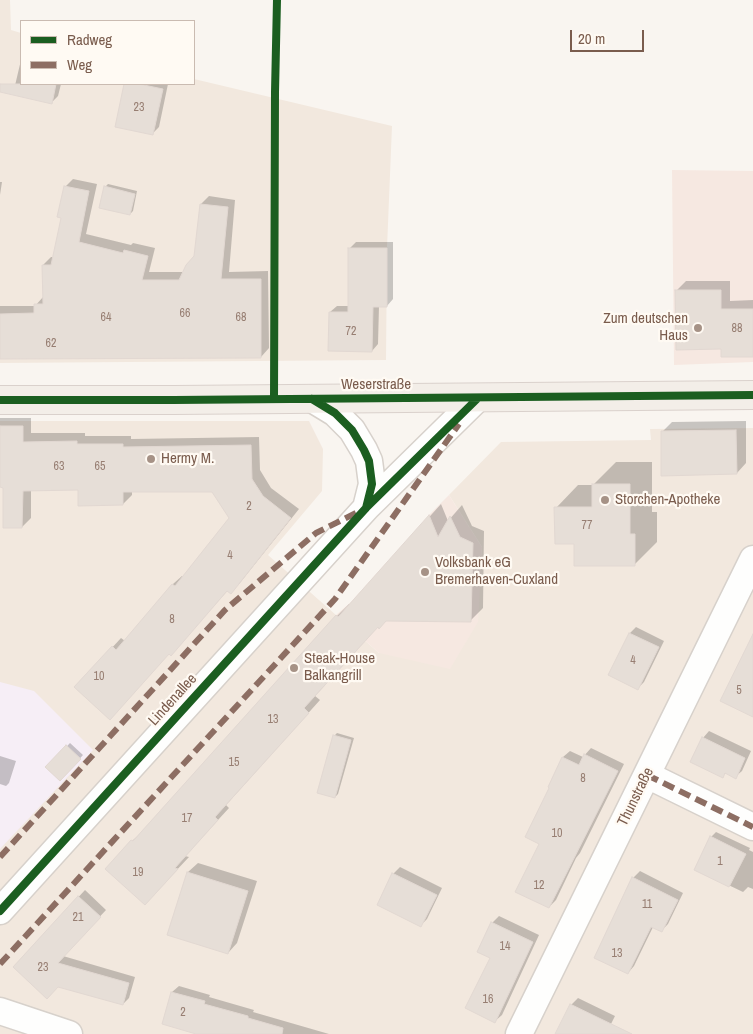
<!DOCTYPE html>
<meta charset="utf-8">
<style>
body{margin:0}
#map{position:relative;width:753px;height:1034px;overflow:hidden;background:#f9f5f0;font-family:"Archivo Narrow",sans-serif}
canvas{display:block}
.legend{position:absolute;left:20px;top:20px;width:175px;height:65px;box-sizing:border-box;background:#fffaf3;border:1px solid #cabbb1;margin:0;padding:6px 9px;list-style:none;font-size:15px;color:#7a5c4d}
.legend li{display:flex;align-items:center;gap:10px;height:25px}
.legend b{width:25px;border:1px solid #cabbb1}
.scale{position:absolute;left:570px;top:30px;width:74px;height:22px;box-sizing:border-box;border:2px solid #7a5c4d;border-top:0;padding-left:6px;font-size:15px;line-height:18px;white-space:nowrap;color:#7a5c4d;-webkit-text-stroke:4px #fffaf3;paint-order:stroke}
</style>
<div id="map">
<canvas width="753" height="1034"></canvas>
<ul class="legend">
<li><b style="height:6px;background:#1b5e20"></b>Radweg</li>
<li><b style="height:6px;background:#8d6e63"></b>Weg</li>
</ul>
<div class="scale">20 m</div>
</div>
<script>
const context = document.querySelector('canvas').getContext('2d');
context.lineJoin = 'round';
function paint(path, color) { context.fillStyle = color; context.fill(path, 'evenodd'); }
const poly = rows => new Path2D(rows.map(r => 'M' + r).join(''));
function trace(path, color, width, dash) { context.strokeStyle = color; context.lineWidth = width; context.lineCap = dash ? 'butt' : 'round'; context.setLineDash(dash || []); context.stroke(path); }
function write(font, color, halo, rows, align = 'center') {
  context.font = font + ' "Archivo Narrow",sans-serif'; context.lineWidth = 4.5; context.setLineDash([]); context.textBaseline = 'middle'; context.strokeStyle = halo; context.fillStyle = color; for (const [text, x, y, turn = 0] of rows) {
    context.save(); context.translate(x, y); context.rotate((+turn || 0) * Math.PI / 180); context.textAlign = isNaN(turn) ? turn : align; if (halo) context.strokeText(text, 0, 0); context.fillText(text, 0, 0); context.restore();
  }
}
paint(poly([
 [0,0,10,0,11,30,21,33,21,84,194,84,194,79,392,126,387,248,386,360,0,363],
 [0,421,309,421,323,449,322,491,268,555,379,653,480,565,482,547,449,495,501,442,651,440,650,429,753,428,753,1034,0,1034]
]), '#f2e8de');
paint(poly([
 [672,170,753,171,753,362,674,365],
 [449,495,482,547,478,622,450,669,379,653,336,615,351,602,429,515]
]), '#f6e8e1');
paint(poly([
 [0,682,34,691,93,750,0,849]
]), '#f6eef6');
paint(poly([
 [21,60,21,84,61,84,58,96,51,103,13,94],
 [126,84,168,84,159,127,152,134,116,126],
 [73,179,97,184,86,234,131,245,133,243,155,248,149,272,184,272,196,257,201,204,209,196,235,200,229,272,268,271,269,348,261,357,0,356,0,306,35,306,43,297,43,265,51,257,54,257,63,217,65,187],
 [0,182,2,182,0,195],
 [108,184,137,191,133,211,130,214,105,187],
 [356,242,393,242,393,299,387,306,379,306,378,344,372,351,330,312,337,306,350,306,350,248],
 [686,281,730,281,730,301,753,300,753,356,722,348,676,291],
 [0,418,31,418,31,433,85,433,85,436,131,436,131,439,259,437,260,470,271,488,299,509,239,584,228,590,171,654,170,653,76,687,121,638,125,641,173,584,182,576,184,578,230,518,213,490,132,490,132,495,123,504,79,489,31,490,31,518,22,527,4,486,0,486],
 [746,421,746,463,737,473,662,432,672,422],
 [616,462,652,462,652,512,657,512,657,542,635,564,575,543,556,508,578,485,593,485],
 [441,504,448,521,462,505,472,526,484,531,483,608,471,620,386,620,378,626,315,696,320,700,226,805,229,808,185,856,189,857,157,891,132,841,145,830,337,616,349,604,350,605],
 [636,627,664,641,644,682,638,688,630,633],
 [709,731,751,751,742,771,735,777,726,773,722,776,703,738],
 [337,733,354,738,338,794,335,797,334,736],
 [70,743,83,755,60,780,47,767],
 [591,748,624,764,580,853,576,858,556,900,549,907,541,843,551,787,549,786,563,757,570,751,583,757],
 [0,756,16,761,9,783,6,786,0,784],
 [716,832,750,848,749,850,753,852,753,889,748,887,743,892,695,869,711,837],
 [198,863,257,881,237,943,228,953,188,872],
 [400,867,442,888,427,919,421,925,393,874],
 [640,871,683,893,668,924,662,930,653,927,634,966,628,973,633,878],
 [85,890,106,910,63,956,135,977,129,998,123,1004,14,967],
 [499,916,539,935,502,1015,495,1021,491,957,479,951,492,923],
 [179,986,210,995,209,997,254,1010,253,1012,329,1034,201,1034,164,1023,172,992],
 [578,998,615,1016,606,1034,569,1034,571,1005]
]), '#0003');
const building = poly([
 [0,84,56,84,52,104,0,92,0,84],
 [124,84,139,84,163,89,153,135,115,127,124,84],
 [64,186,89,191,79,242,123,253,124,250,148,256,142,280,179,280,186,265,194,256,200,204,228,207,221,279,261,279,261,358,0,359,0,314,34,313,34,304,43,304,42,265,51,265,61,218,57,217,64,186],
 [104,186,135,194,130,215,99,208,104,186],
 [348,248,387,248,387,307,373,307,372,352,328,351,329,312,348,312,348,248],
 [675,290,721,290,721,309,753,309,753,357,721,357,721,349,676,350,675,290],
 [0,426,23,426,23,442,77,441,77,444,123,444,123,447,251,445,252,479,263,496,291,518,231,594,227,591,171,656,169,654,110,720,74,687,112,646,116,650,172,584,175,586,229,518,212,492,123,492,123,505,78,506,78,490,23,491,22,528,3,528,3,488,0,487,0,426],
 [736,430,737,474,661,476,661,431,736,430],
 [592,484,630,484,630,534,635,534,635,566,574,566,574,544,555,544,554,507,592,507,592,484],
 [429,515,438,537,450,516,460,537,473,543,471,622,386,621,379,629,378,627,304,708,309,713,215,817,218,820,175,868,178,869,145,905,105,869,131,840,133,841,336,615,338,617,429,515],
 [629,633,659,647,638,690,608,675,629,633],
 [753,634,753,717,720,701,753,634],
 [333,735,351,740,335,798,317,793,333,735],
 [702,737,745,758,736,779,725,773,723,778,690,762,702,737],
 [66,745,81,759,60,781,45,767,66,745],
 [584,754,618,771,549,908,515,892,539,844,525,837,549,788,548,787,562,757,579,765,584,754],
 [710,836,746,854,729,887,694,870,710,836],
 [187,872,248,891,228,954,167,935,187,872],
 [392,873,437,895,421,927,377,905,392,873],
 [632,877,678,900,662,932,651,927,628,974,594,958,632,877],
 [78,896,101,917,58,963,129,983,123,1005,58,987,47,999,13,967,78,896],
 [491,922,533,942,495,1023,465,1008,490,958,477,952,491,922],
 [171,992,205,1001,204,1004,248,1016,248,1018,283,1028,282,1034,196,1034,162,1024,171,992],
 [570,1004,632,1034,555,1034,570,1004]
]);
paint(building, '#e6ded7');
trace(building, '#e2d8d2', 1);
const minor = poly([
 [312,399,335,413,352,430,364,450,369,461,372,484,366,508],
 [647,775,753,827],
 [0,911,366,508,478,398],
 [0,1011,69,1034],
 [519,1034,753,559]
]);
const major = poly([
 [0,400,174,400,753,395]
]);
trace(minor, '#d7d1cb', 29);
trace(major, '#dad1cc', 30);
trace(minor, '#fefefd', 26);
trace(major, '#f3eee8', 28);
trace(poly([
 [647,775,753,827],
 [0,857,225,610,316,533,358,512],
 [0,964,335,599,459,424]
]), '#8d6e63', 6, [12, 6]);
trace(poly([
 [274,399,275,92,277,0],
 [312,399,335,413,352,430,364,450,369,461,372,484,366,508],
 [0,400,174,400,753,395],
 [0,911,366,508,478,398]
]), '#1b5e20', 8);
for (const [x, y, r, color] of [
 [698,328,5,"#a69286"],
 [151,459,5,"#a69286"],
 [605,500,5,"#a69286"],
 [425,572,5,"#a69286"],
 [294,668,5,"#a69286"]
]) { const dot = new Path2D(); dot.arc(x, y, r, 0, 2 * Math.PI); context.fillStyle = color; context.fill(dot); trace(dot, '#fffaf3', 2); }
write('12px', '#977e72', null, [
 ["23",139,108],
 ["66",185,314],
 ["64",106,318],
 ["68",241,318],
 ["88",737,329],
 ["72",351,332],
 ["62",51,344],
 ["63",59,467],
 ["65",100,467],
 ["2",249,507],
 ["77",587,526],
 ["4",230,556],
 ["8",172,620],
 ["4",633,661],
 ["10",99,677],
 ["5",739,691],
 ["13",273,720],
 ["15",234,763],
 ["8",583,779],
 ["17",187,819],
 ["10",557,834],
 ["1",720,862],
 ["19",138,873],
 ["12",539,886],
 ["11",647,905],
 ["21",78,918],
 ["14",505,947],
 ["13",617,954],
 ["23",43,968],
 ["16",488,1000],
 ["2",183,1013]
]);
write('15px', '#7a5c4d', '#fffaf3', [
 ["Zum deutschen",688,319,"right"],
 ["Haus",688,336,"right"],
 ["Hermy M.",161,459],
 ["Storchen-Apotheke",615,500],
 ["Volksbank eG",435,563],
 ["Bremerhaven-Cuxland",435,580],
 ["Steak-House",304,659],
 ["Balkangrill",304,676]
], 'left');
write('15px', '#7a5c4d', '#fffaf3', [
 ["Weserstraße",376,385],
 ["Lindenallee",173,700,-48],
 ["Thunstraße",636,797,-64]
]);
</script>
